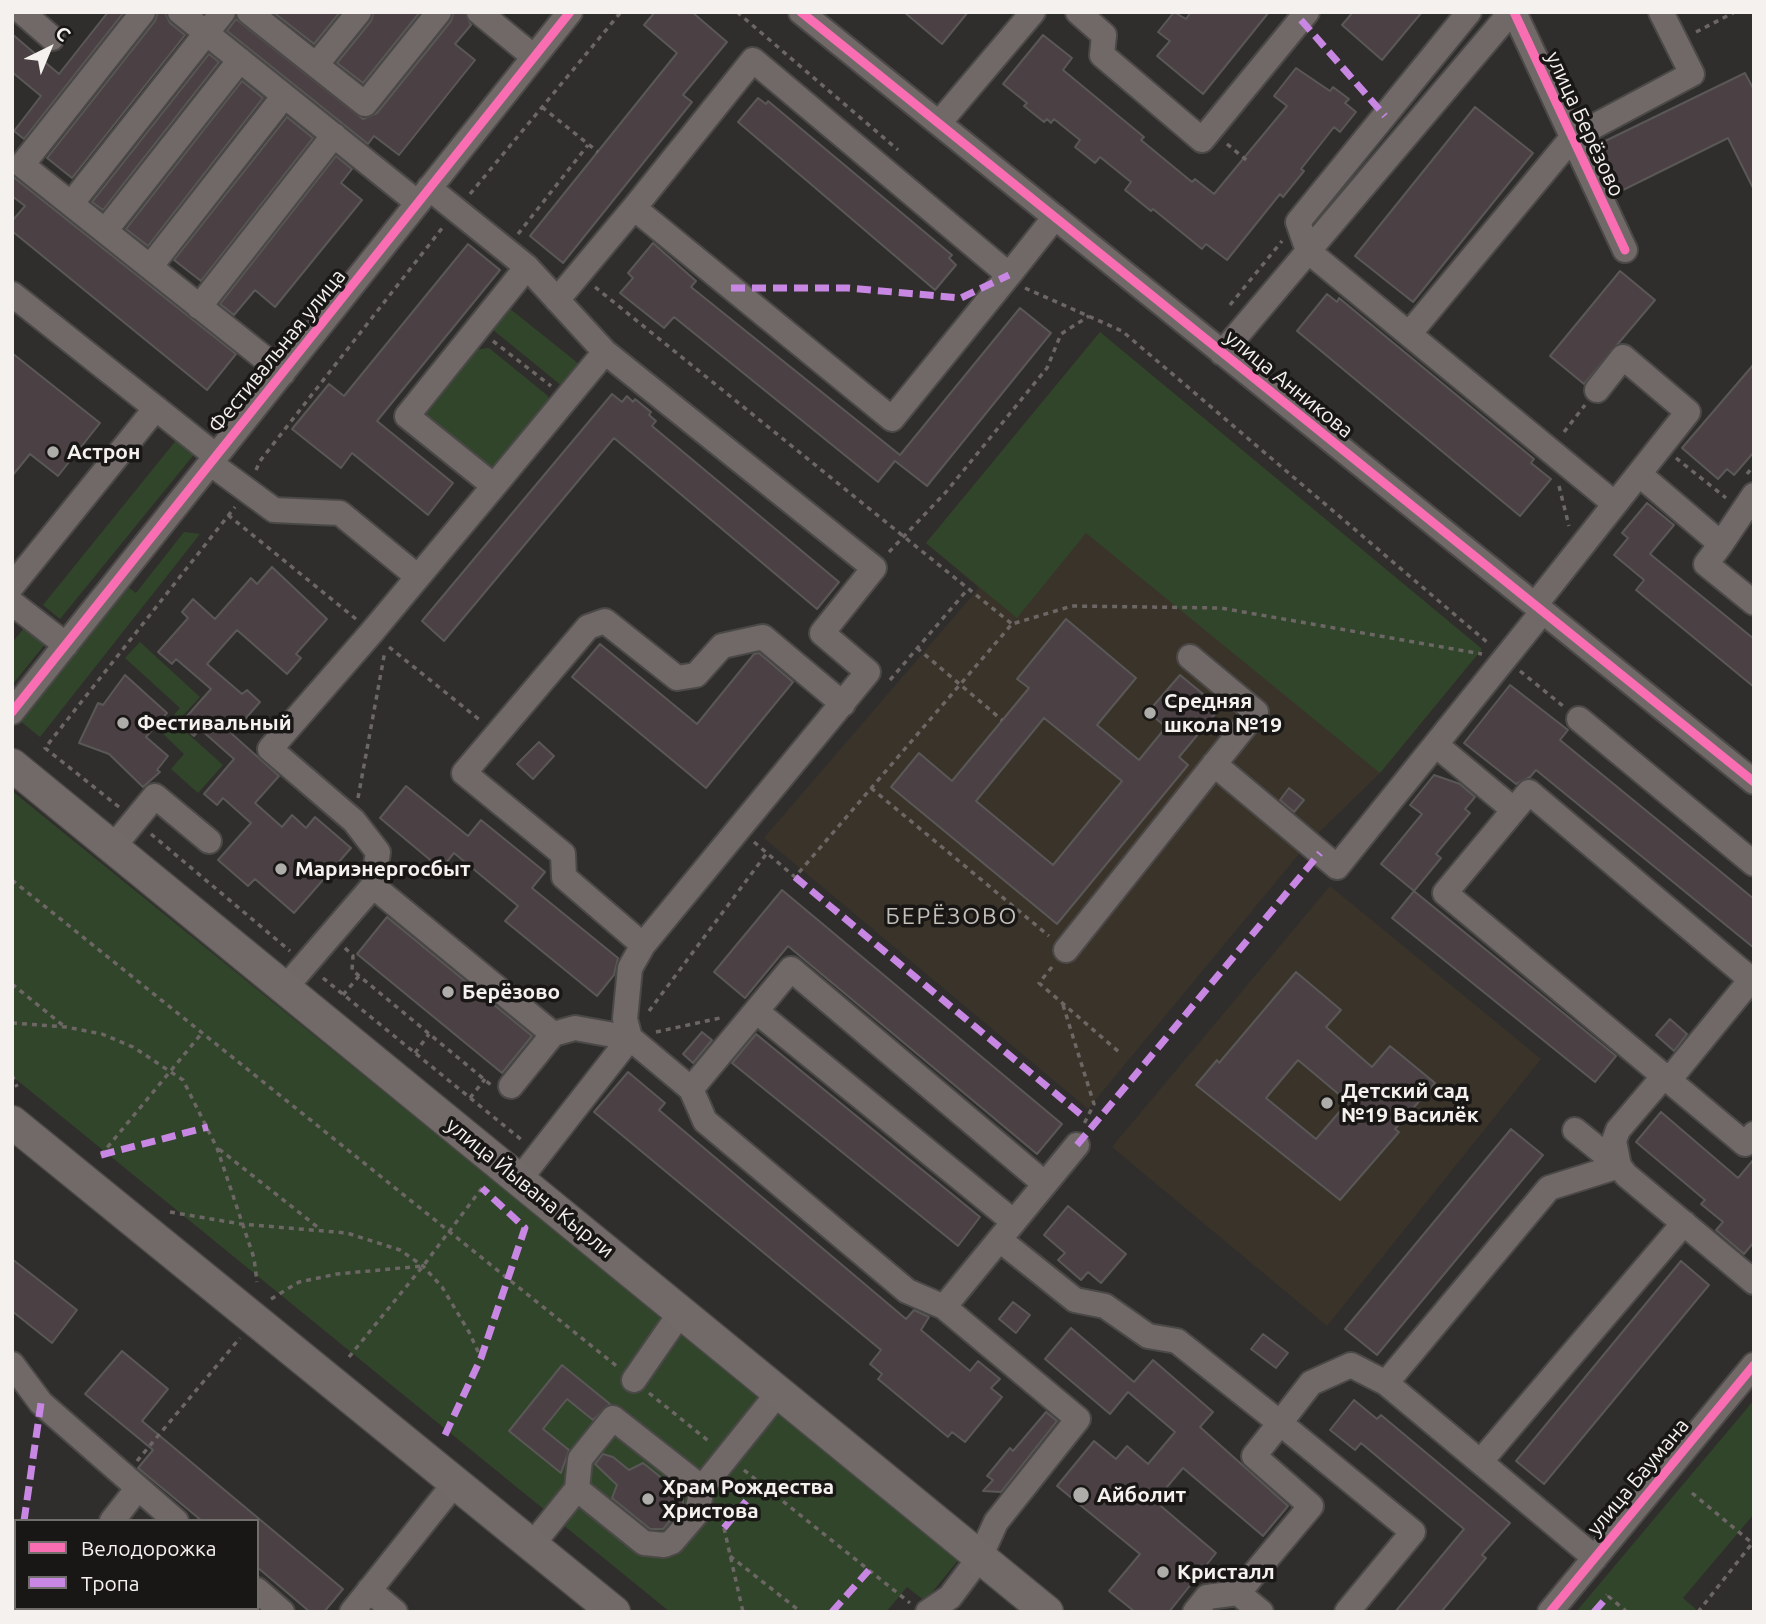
<!DOCTYPE html>
<meta charset="utf-8">
<style>
body{margin:0}
#map{position:relative;width:1766px;height:1624px;overflow:hidden;background:#302e2c;font-family:Ubuntu,sans-serif}
canvas{display:block}
.frame{position:absolute;inset:0;border:14px solid #f4f1ee;pointer-events:none}
.legend{position:absolute;left:14px;top:1519px;width:245px;height:91px;box-sizing:border-box;background:#191715;border:2px solid #716e6c;margin:0;padding:9px 12px;list-style:none;font-size:21px;color:#f4f1ee}
.legend li{display:flex;align-items:center;gap:14px;height:35px}
.legend b{width:35px;border:2px solid #716e6c}
.north{position:absolute;left:14px;top:14px;width:70px;height:70px;-webkit-text-stroke:5px #191715;paint-order:stroke;rotate:43deg;font-size:19px;font-weight:700;line-height:28px;text-align:center;color:#f4f1ee}
.north::after{content:'';display:block;margin:auto;width:24px;height:32px;background:#f4f1ee;clip-path:polygon(50% 0,100% 100%,50% 72%,0 100%)}
</style>
<div id="map">
<canvas width="1766" height="1624"></canvas>
<div class="frame"></div>
<ul class="legend">
<li><b style="height:9px;background:#f96db3"></b>Велодорожка</li>
<li><b style="height:9px;background:#c787e3"></b>Тропа</li>
</ul>
<div class="north">С</div>
</div>
<script>
const context = document.querySelector('canvas').getContext('2d');
context.lineJoin = 'round';
function paint(path, color) { context.fillStyle = color; context.fill(path, 'evenodd'); }
const poly = rows => new Path2D(rows.map(r => 'M' + r).join(''));
function trace(path, color, width, dash) { context.strokeStyle = color; context.lineWidth = width; context.lineCap = dash ? 'butt' : 'round'; context.setLineDash(dash || []); context.stroke(path); }
function write(font, color, halo, rows, align = 'center') {
  context.font = font + ' Ubuntu,sans-serif'; context.lineWidth = 7; context.setLineDash([]); context.textBaseline = 'middle'; context.strokeStyle = halo; context.fillStyle = color; for (const [text, x, y, turn = 0] of rows) {
    context.save(); context.translate(x, y); context.rotate((+turn || 0) * Math.PI / 180); context.textAlign = isNaN(turn) ? turn : align; if (halo) context.strokeText(text, 0, 0); context.fillText(text, 0, 0); context.restore();
  }
}
paint(poly([
 [1100,332,1482,649,1380,773,1308,843,1088,1109,764,838,979,588,926,543],
 [1330,886,1541,1059,1327,1326,1112,1147]
]), '#3a3329');
paint(poly([
 [509,308,579,364,562,386,492,329],
 [1100,332,1482,649,1380,773,1086,533,1017,618,926,543],
 [489,348,548,396,548,409,493,475,420,415,473,350],
 [178,438,196,452,60,619,43,605],
 [184,532,200,534,40,737,19,720,125,585,136,593],
 [28,623,45,644,12,685,12,643],
 [140,642,200,697,176,723,223,765,198,793,171,769,184,754,160,731,180,708,125,658],
 [12,791,960,1558,925,1601,907,1587,886,1612,670,1612,12,1076],
 [1754,1400,1754,1514,1683,1598,1699,1612,1576,1612]
]), '#31452a');
const building = poly([
 [108,12,124,12,24,139,14,131,41,96,12,72,12,34,59,74,108,12],
 [158,12,165,12,170,23,185,35,72,178,47,158,155,21,158,12],
 [273,12,340,12,314,44,273,12],
 [374,12,420,12,363,83,337,63,371,21,374,12],
 [454,12,465,12,471,25,455,44,475,60,399,155,374,136,368,144,227,31,236,19,363,119,377,113,451,21,454,12],
 [655,12,692,12,727,42,683,95,692,102,563,263,530,236,677,53,644,25,655,12],
 [904,12,968,12,942,44,904,12],
 [1174,12,1186,19,1191,12,1269,12,1203,94,1157,56,1170,41,1158,32,1174,12],
 [1353,12,1422,12,1382,60,1342,25,1353,12],
 [1043,35,1072,58,1063,70,1144,137,1141,140,1192,182,1195,179,1214,194,1287,106,1274,96,1296,68,1330,91,1333,87,1349,99,1345,103,1356,112,1340,132,1334,127,1301,169,1304,171,1283,197,1280,194,1227,260,1206,244,1202,249,1153,209,1151,211,1125,190,1131,182,1100,157,1095,163,1075,147,1080,140,1054,119,1051,123,1047,119,1044,122,1024,106,1027,103,1003,84,1043,35],
 [209,54,219,62,103,210,92,202,209,54],
 [1745,73,1754,90,1754,190,1728,138,1621,191,1599,144,1745,73],
 [242,81,263,98,148,246,126,229,242,81],
 [758,98,766,104,768,101,952,255,949,258,956,265,935,290,738,122,758,98],
 [1475,107,1533,153,1413,302,1355,256,1475,107],
 [287,117,313,138,201,281,174,260,287,117],
 [336,156,352,169,341,183,362,200,275,307,255,290,234,315,220,304,336,156],
 [12,176,236,354,207,390,12,231,12,221,25,206,12,196,12,176],
 [653,243,696,281,691,287,900,455,1020,308,1051,333,927,486,895,461,878,482,674,317,664,328,620,293,633,278,628,273,653,243],
 [468,244,500,270,377,421,453,483,428,515,352,453,341,468,292,429,329,384,344,396,468,244],
 [1620,271,1655,300,1584,384,1550,356,1620,271],
 [1327,294,1337,302,1339,298,1534,459,1531,463,1551,479,1520,516,1297,331,1327,294],
 [12,353,100,423,58,476,30,454,12,476,12,353],
 [1754,364,1754,452,1734,475,1727,469,1718,479,1682,448,1754,364],
 [612,394,622,402,627,396,633,402,635,399,651,412,649,415,656,421,652,426,839,582,817,609,614,438,444,641,422,621,612,394],
 [1647,503,1674,525,1650,554,1754,639,1754,687,1636,590,1644,580,1614,555,1628,538,1622,533,1647,503],
 [272,567,327,619,296,654,301,658,287,674,237,630,207,664,242,694,247,690,260,702,232,734,279,776,255,803,282,827,292,815,306,828,315,817,351,848,294,913,255,879,248,886,218,860,251,823,223,798,217,805,204,794,234,759,200,729,194,736,180,724,211,689,176,659,172,664,158,652,188,618,182,612,193,599,215,619,251,578,257,584,272,567],
 [1066,619,1136,678,1097,725,1139,760,1166,727,1148,712,1180,675,1220,708,1179,757,1188,765,1057,924,891,787,919,753,952,781,1029,688,1017,679,1066,619],
 [1044,718,1122,781,1053,865,976,801,1044,718],
 [600,644,697,724,754,654,759,653,793,682,706,788,572,677,600,644],
 [125,675,167,713,146,737,168,756,157,770,160,772,143,787,109,754,79,743,98,703,103,705,125,675],
 [1510,685,1568,730,1560,740,1754,899,1754,948,1536,770,1530,777,1516,784,1464,743,1510,685],
 [539,742,554,756,533,779,517,764,539,742],
 [1434,775,1460,784,1475,797,1465,809,1470,813,1436,854,1441,858,1414,891,1381,864,1422,814,1410,805,1434,775],
 [406,786,468,836,481,820,545,872,532,888,618,958,614,975,597,996,505,921,518,906,454,853,441,869,380,818,406,786],
 [1289,788,1304,800,1294,812,1280,800,1289,788],
 [782,890,1062,1124,1037,1154,788,946,745,998,714,972,782,890],
 [1414,891,1616,1056,1595,1082,1392,918,1414,891],
 [387,917,532,1036,502,1073,357,954,387,917],
 [1296,972,1341,1010,1326,1027,1372,1067,1390,1046,1435,1083,1395,1129,1399,1132,1340,1200,1196,1085,1217,1060,1219,1063,1296,972],
 [1298,1060,1348,1102,1316,1139,1266,1098,1298,1060],
 [1670,1019,1687,1034,1674,1051,1656,1035,1670,1019],
 [702,1032,712,1040,693,1063,683,1054,702,1032],
 [756,1034,980,1217,958,1246,732,1063,756,1034],
 [628,1072,665,1103,659,1110,906,1319,914,1310,929,1317,921,1330,970,1371,978,1361,1000,1379,991,1388,1002,1397,965,1442,952,1432,948,1437,878,1379,882,1374,870,1364,881,1350,594,1112,628,1072],
 [1661,1112,1738,1178,1754,1159,1754,1242,1744,1254,1716,1230,1723,1222,1701,1204,1705,1200,1636,1142,1661,1112],
 [1511,1129,1543,1155,1377,1355,1345,1329,1511,1129],
 [1068,1206,1126,1254,1101,1283,1088,1272,1081,1280,1058,1260,1065,1253,1044,1235,1068,1206],
 [12,1259,77,1310,52,1343,12,1311,12,1259],
 [1681,1261,1709,1285,1544,1484,1516,1461,1681,1261],
 [1013,1302,1030,1315,1016,1333,999,1319,1013,1302],
 [1071,1328,1134,1382,1153,1360,1213,1412,1200,1427,1288,1506,1263,1536,1183,1468,1155,1501,1216,1553,1169,1612,1135,1612,1109,1591,1140,1554,1057,1486,1094,1441,1116,1459,1127,1446,1148,1464,1175,1432,1128,1392,1110,1414,1045,1359,1071,1328],
 [1263,1334,1288,1353,1276,1368,1251,1349,1263,1334],
 [122,1351,168,1389,142,1421,343,1589,324,1612,310,1612,257,1567,257,1521,202,1521,138,1468,153,1450,85,1394,122,1351],
 [562,1365,610,1404,593,1420,567,1399,543,1429,569,1450,561,1473,509,1431,562,1365],
 [1354,1400,1377,1419,1381,1415,1510,1523,1482,1555,1486,1558,1441,1612,1395,1612,1464,1529,1361,1443,1355,1450,1330,1430,1354,1400],
 [1046,1412,1057,1421,1001,1492,983,1491,993,1480,987,1476,1010,1448,1013,1451,1046,1412],
 [603,1454,613,1457,629,1470,643,1463,683,1495,683,1506,663,1529,650,1529,612,1498,617,1485,595,1464,603,1454]
]);
paint(building, '#4b4145');
trace(building, '#5a5757', 2);
const minor = poly([
 [22,12,52,38],
 [143,12,22,165,283,373],
 [180,12,418,203],
 [249,12,365,104,439,12],
 [479,12,534,57],
 [801,12,1754,782],
 [1078,12,1104,35,1102,55,1202,140,1307,12],
 [1469,12,1298,222,1308,251,1615,504],
 [1514,12,1625,250],
 [316,65,359,12],
 [939,123,1033,12],
 [429,188,527,267],
 [71,204,223,12],
 [634,208,753,60,1009,275,1055,217],
 [105,231,240,60],
 [150,267,284,96],
 [12,294,216,456],
 [557,300,634,208,892,419,1009,275],
 [199,307,334,135],
 [1409,334,1572,138,1692,74,1661,12],
 [1222,353,1511,12],
 [210,463,274,510,340,513,418,577],
 [1639,474,1721,544,1754,495],
 [1721,544,1706,564,1754,603],
 [12,586,156,408],
 [12,603,66,645],
 [1535,605,1688,412,1623,357,1597,390],
 [12,712,570,12],
 [1579,719,1754,864],
 [1436,745,1514,810],
 [1214,764,1337,867,1543,611],
 [113,847,155,796,209,841],
 [373,886,553,1034],
 [643,945,564,877,563,854,464,773,588,627,605,621,677,678,696,675,722,646,763,637,843,704],
 [1066,950,1256,712,1190,657],
 [1754,982,1529,792,1445,893,1745,1144,1754,1134],
 [285,988,373,886,378,852,354,821,270,749,372,632,418,577,494,486,605,352,527,267,407,416,494,486],
 [756,1011,1014,1222],
 [1664,1076,1618,1130,1614,1141,1619,1166,1626,1175,1754,1282],
 [1669,1080,1754,976],
 [511,1086,553,1034,575,1028,630,1038,691,1089,705,1121,907,1291,944,1307,1078,1419,996,1522,980,1557,950,1597,928,1612],
 [691,1089,791,969,1045,1184],
 [519,1180,630,1038,625,1019,630,968,643,945,868,672,822,633,874,568,605,352],
 [1000,1240,1075,1300,1105,1306,1148,1336,1177,1341,1280,1423,1254,1456,1311,1506,1238,1593,1207,1597,1195,1612],
 [944,1307,1077,1145],
 [12,1364,41,1403,176,1521],
 [634,1380,681,1312],
 [1386,1383,1549,1188,1619,1166,1575,1130],
 [1481,1461,1684,1223],
 [577,1489,580,1459,613,1418,702,1488],
 [112,1521,138,1488],
 [532,1545,577,1489,644,1543,664,1545,672,1542,697,1513,702,1488,779,1392],
 [257,1590,282,1612],
 [369,1590,395,1612],
 [1238,1593,1261,1612],
 [39,1612,42,1608],
 [236,1612,239,1608],
 [352,1612,455,1483],
 [1347,1612,1413,1532,1280,1423,1311,1383,1351,1365,1386,1383,1595,1558],
 [1550,1612,1754,1365]
]);
const major = poly([
 [12,765,1047,1612],
 [12,1122,614,1612]
]);
trace(minor, '#4b4948', 28);
trace(major, '#4b4948', 35);
trace(poly([
 [737,12,898,150],
 [1696,32,1735,12],
 [542,107,598,152],
 [1227,144,1250,163],
 [470,194,621,12],
 [518,234,588,145],
 [595,287,1012,624],
 [1025,288,1122,331,1488,643],
 [1230,305,1282,241],
 [493,341,551,386],
 [1564,432,1585,405],
 [1676,458,1726,498],
 [256,470,260,461,443,227],
 [1747,474,1754,465],
 [1559,486,1569,526],
 [228,515,356,619],
 [889,552,946,492,1047,368,1061,334,1089,316],
 [389,647,481,721],
 [917,648,1002,720],
 [1520,671,1563,706],
 [890,680,968,589],
 [871,788,1049,936],
 [358,798,385,651],
 [119,807,45,748,235,507],
 [151,834,290,951],
 [754,842,795,877,1012,624,1072,606,1221,608,1482,654],
 [12,880,619,1368],
 [345,948,353,956,352,970,491,1085],
 [1052,967,1039,983,1119,1052],
 [323,978,523,1141],
 [12,984,65,1027],
 [343,995,359,976],
 [1063,1005,1094,1104,1083,1126],
 [649,1011,767,853],
 [12,1023,66,1027,102,1034,133,1047,183,1080,217,1148,254,1258,257,1282],
 [656,1032,720,1018],
 [415,1053,429,1034],
 [12,1075,17,1087],
 [470,1098,485,1079],
 [219,1149,320,1229],
 [101,1155,202,1033],
 [170,1212,241,1224,347,1233,400,1250,423,1266,442,1287,469,1332,481,1358],
 [271,1299,299,1282,337,1274,423,1266],
 [349,1357,423,1266,482,1188],
 [649,1393,711,1443],
 [137,1461,240,1338],
 [744,1470,910,1603],
 [1692,1493,1752,1543],
 [724,1528,743,1612],
 [730,1556,801,1612],
 [1608,1596,1627,1612],
 [1698,1612,1754,1541]
]), '#6c6664', 3.5, [5, 5]);
trace(minor, '#716968', 24);
trace(major, '#716a68', 32);
trace(poly([
 [1301,20,1385,116],
 [731,288,848,288,961,298,1009,275],
 [795,877,1085,1118],
 [1077,1145,1320,853],
 [101,1155,208,1127],
 [445,1435,481,1358,525,1228,482,1188],
 [24,1521,41,1403],
 [724,1528,761,1483],
 [36,1608,37,1612],
 [832,1612,869,1570],
 [1594,1612,1608,1596]
]), '#c787e3', 7, [14, 7]);
trace(poly([
 [801,12,1754,782],
 [1514,12,1625,250],
 [12,712,570,12],
 [1550,1612,1754,1365]
]), '#f96db3', 9);
for (const [x, y, r, color] of [
 [53,452,7,"#afadaa"],
 [1150,713,7,"#afadaa"],
 [123,723,7,"#afadaa"],
 [281,869,7,"#afadaa"],
 [448,992,7,"#afadaa"],
 [1327,1103,7,"#afadaa"],
 [1081,1495,9,"#afadaa"],
 [648,1499,7,"#afadaa"],
 [1163,1572,7,"#afadaa"]
]) { const dot = new Path2D(); dot.arc(x, y, r, 0, 2 * Math.PI); context.fillStyle = color; context.fill(dot); trace(dot, '#191715', 2.5); }
write('21px', '#f4f1ee', '#191715', [
 ["улица Берёзово",1585,124,65],
 ["Фестивальная улица",277,351,-51],
 ["улица Анникова",1289,384,39],
 ["улица Йывана Кырли",530,1188,39],
 ["улица Баумана",1638,1477,-50]
]);
write('bold 21px', '#f4f1ee', '#191715', [
 ["Астрон",67,452],
 ["Средняя",1164,701],
 ["школа №19",1164,725],
 ["Фестивальный",137,723],
 ["Мариэнергосбыт",295,869],
 ["Берёзово",462,992],
 ["Детский сад",1341,1091],
 ["№19 Василёк",1341,1115],
 ["Храм Рождества",662,1487],
 ["Христова",662,1511],
 ["Айболит",1097,1495],
 ["Кристалл",1177,1572]
], 'left');
context.letterSpacing = '2px';
write('23px', '#c4c0b9', '#191715', [
 ["БЕРЁЗОВО",952,916]
]);
context.letterSpacing = '0px';
</script>
